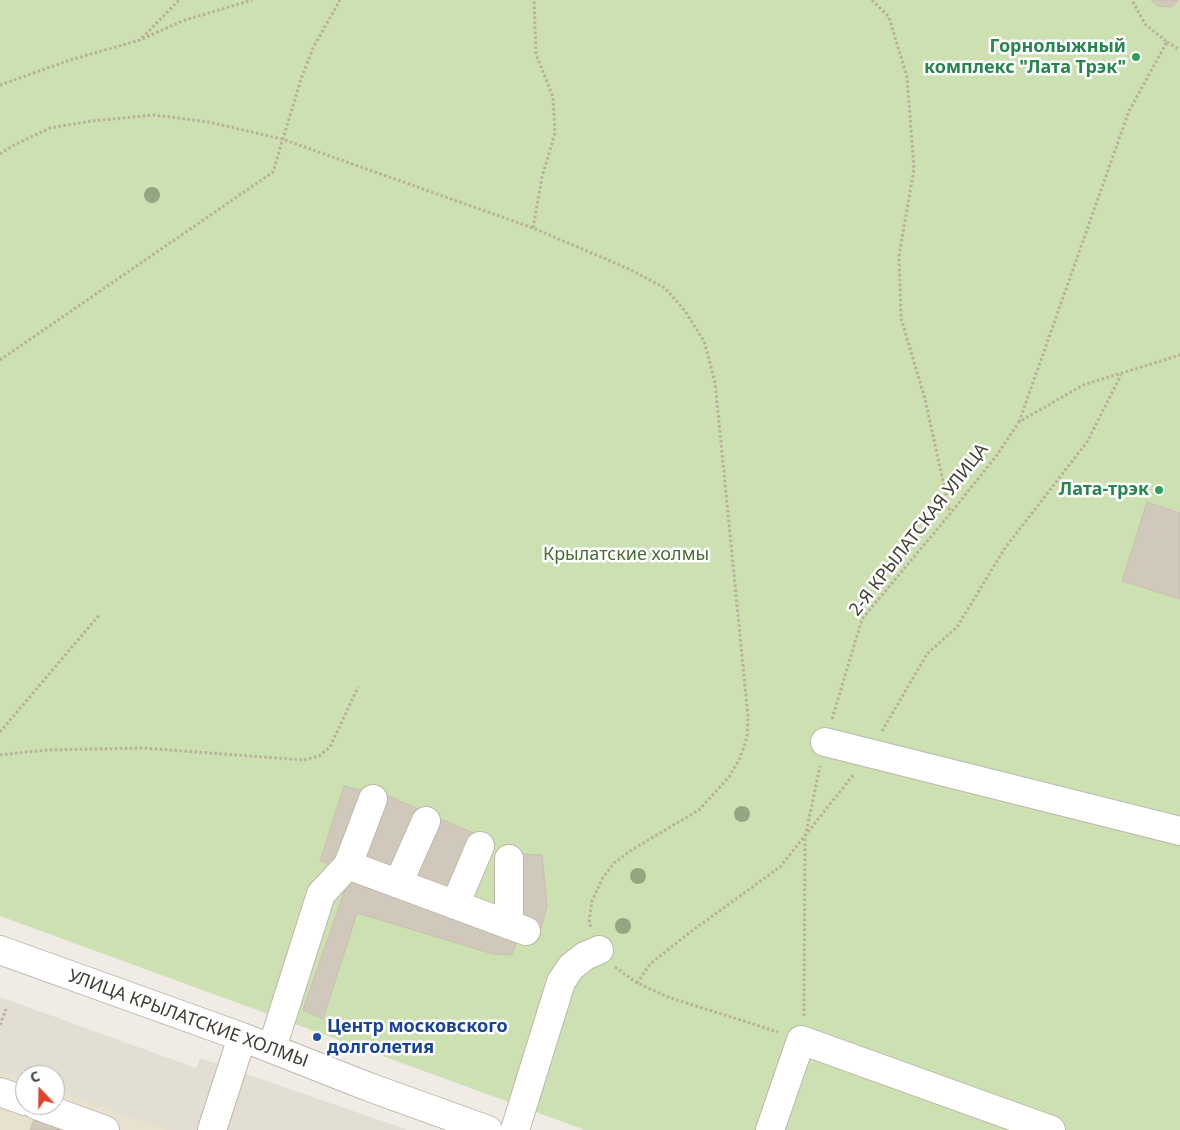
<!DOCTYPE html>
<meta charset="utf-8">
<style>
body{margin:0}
#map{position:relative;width:1180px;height:1130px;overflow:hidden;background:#f0ece5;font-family:"Noto Sans",sans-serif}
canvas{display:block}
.north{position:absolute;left:15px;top:1065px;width:50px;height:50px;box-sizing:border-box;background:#fff;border:1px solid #b3b1ae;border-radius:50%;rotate:339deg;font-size:14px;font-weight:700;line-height:20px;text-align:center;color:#423d35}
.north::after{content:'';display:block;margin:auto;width:18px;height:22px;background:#e1422a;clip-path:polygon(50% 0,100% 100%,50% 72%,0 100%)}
</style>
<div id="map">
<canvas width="1180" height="1130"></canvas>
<div class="north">С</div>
</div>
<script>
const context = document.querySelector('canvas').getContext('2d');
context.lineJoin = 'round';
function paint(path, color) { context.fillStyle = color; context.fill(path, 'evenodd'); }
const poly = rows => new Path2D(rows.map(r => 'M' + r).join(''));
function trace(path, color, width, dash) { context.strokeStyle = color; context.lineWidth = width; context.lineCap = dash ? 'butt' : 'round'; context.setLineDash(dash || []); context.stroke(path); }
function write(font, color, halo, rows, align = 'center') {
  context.font = font + ' "Noto Sans",sans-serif'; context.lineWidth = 5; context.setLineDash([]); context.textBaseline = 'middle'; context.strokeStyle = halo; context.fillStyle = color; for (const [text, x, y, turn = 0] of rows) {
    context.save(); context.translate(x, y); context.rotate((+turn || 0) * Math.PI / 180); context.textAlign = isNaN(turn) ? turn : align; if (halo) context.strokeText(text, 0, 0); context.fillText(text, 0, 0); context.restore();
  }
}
paint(poly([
 [0,997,196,1068,200,1058,408,1130,0,1130],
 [25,1075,55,1075,55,1105,25,1105]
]), '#e3ded3');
paint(poly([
 [0,1070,25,1079,25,1105,55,1105,55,1090,167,1130,0,1130]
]), '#e8e1d0');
paint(poly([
 [0,0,1180,0,1180,1130,585,1130,0,916]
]), '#cce0b1');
const building = poly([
 [1151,0,1179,0,1171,7,1158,6,1151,0],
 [1147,502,1180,513,1180,599,1122,581,1147,502],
 [344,786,363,791,339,867,320,861,344,786],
 [387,795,420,810,394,871,363,857,387,795],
 [441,819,473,833,447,890,416,877,441,819],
 [520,854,542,855,547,906,541,928,522,923,520,854],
 [348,881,519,935,512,955,493,954,357,913,323,1019,303,1010,348,881],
 [34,1119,65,1130,30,1130,34,1119]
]);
paint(building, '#d0c8bb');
trace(building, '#cabfb0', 1);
const minor = poly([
 [825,742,1180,831],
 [509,859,509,925],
 [348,865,373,799],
 [398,884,426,821],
 [455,905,480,846],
 [0,950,242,1037,369,1087,488,1130],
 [272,1048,321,894,348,865,526,931],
 [0,1092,25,1101],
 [36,1105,105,1130],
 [212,1130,242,1037],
 [515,1130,561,982,571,967,585,956,599,950],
 [770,1130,801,1040,1051,1130]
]);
trace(minor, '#bdb7ab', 30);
trace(poly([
 [872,0,889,17,907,77,914,169,899,256,901,318,925,399,950,513],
 [142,38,179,0],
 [1167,42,1180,50],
 [0,85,70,60,140,40,182,21,252,0],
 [0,154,12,146,50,128,91,121,154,115,209,122,282,139,533,228,629,269,665,288,685,311,704,341,715,382,748,716,747,737,740,758,729,777,699,810,633,849,614,863,602,879,592,901,589,922,591,928],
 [533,228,542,177,555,133,553,97,536,54,534,0],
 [0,360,273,172,301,79,313,48,340,0],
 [1019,422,1129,111,1167,42,1145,24,1132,0],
 [832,719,862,619,950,514,997,455,1019,422,1083,385,1180,355],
 [882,731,927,654,957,627,1005,548,1087,442,1121,375],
 [0,732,100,614],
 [0,755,46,750,143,748,304,760,319,756,330,747,358,687],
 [615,967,637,983,668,997,778,1032],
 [637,983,650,964,689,933,780,867,854,774],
 [804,1016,805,838,820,766],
 [0,1025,6,1009]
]), '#baaf9b', 3, [2.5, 2.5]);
trace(minor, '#fff', 28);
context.fillStyle = '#94a681';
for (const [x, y] of [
 [152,195],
 [742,814],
 [638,876],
 [623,926]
]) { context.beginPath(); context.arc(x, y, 8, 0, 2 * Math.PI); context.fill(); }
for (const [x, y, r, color] of [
 [1136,57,5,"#2e9e5b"],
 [1159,490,5,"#2e9e5b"],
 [317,1037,5,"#1a4fb4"]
]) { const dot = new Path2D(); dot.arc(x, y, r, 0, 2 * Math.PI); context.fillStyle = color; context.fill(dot); trace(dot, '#fff', 2); }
write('bold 18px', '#27864d', '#fff', [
 ["Горнолыжный",1126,47],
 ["комплекс \"Лата Трэк\"",1126,68],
 ["Лата-трэк",1149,490]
], 'right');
write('18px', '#423d35', '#fff', [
 ["2-Я КРЫЛАТСКАЯ УЛИЦА",919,530,-52],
 ["УЛИЦА КРЫЛАТСКИЕ ХОЛМЫ",188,1019,20]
]);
write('18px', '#486c2f', '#fff', [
 ["Крылатские холмы",626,555]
]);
write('bold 18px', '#164399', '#fff', [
 ["Центр московского",327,1027],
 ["долголетия",327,1048]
], 'left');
</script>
